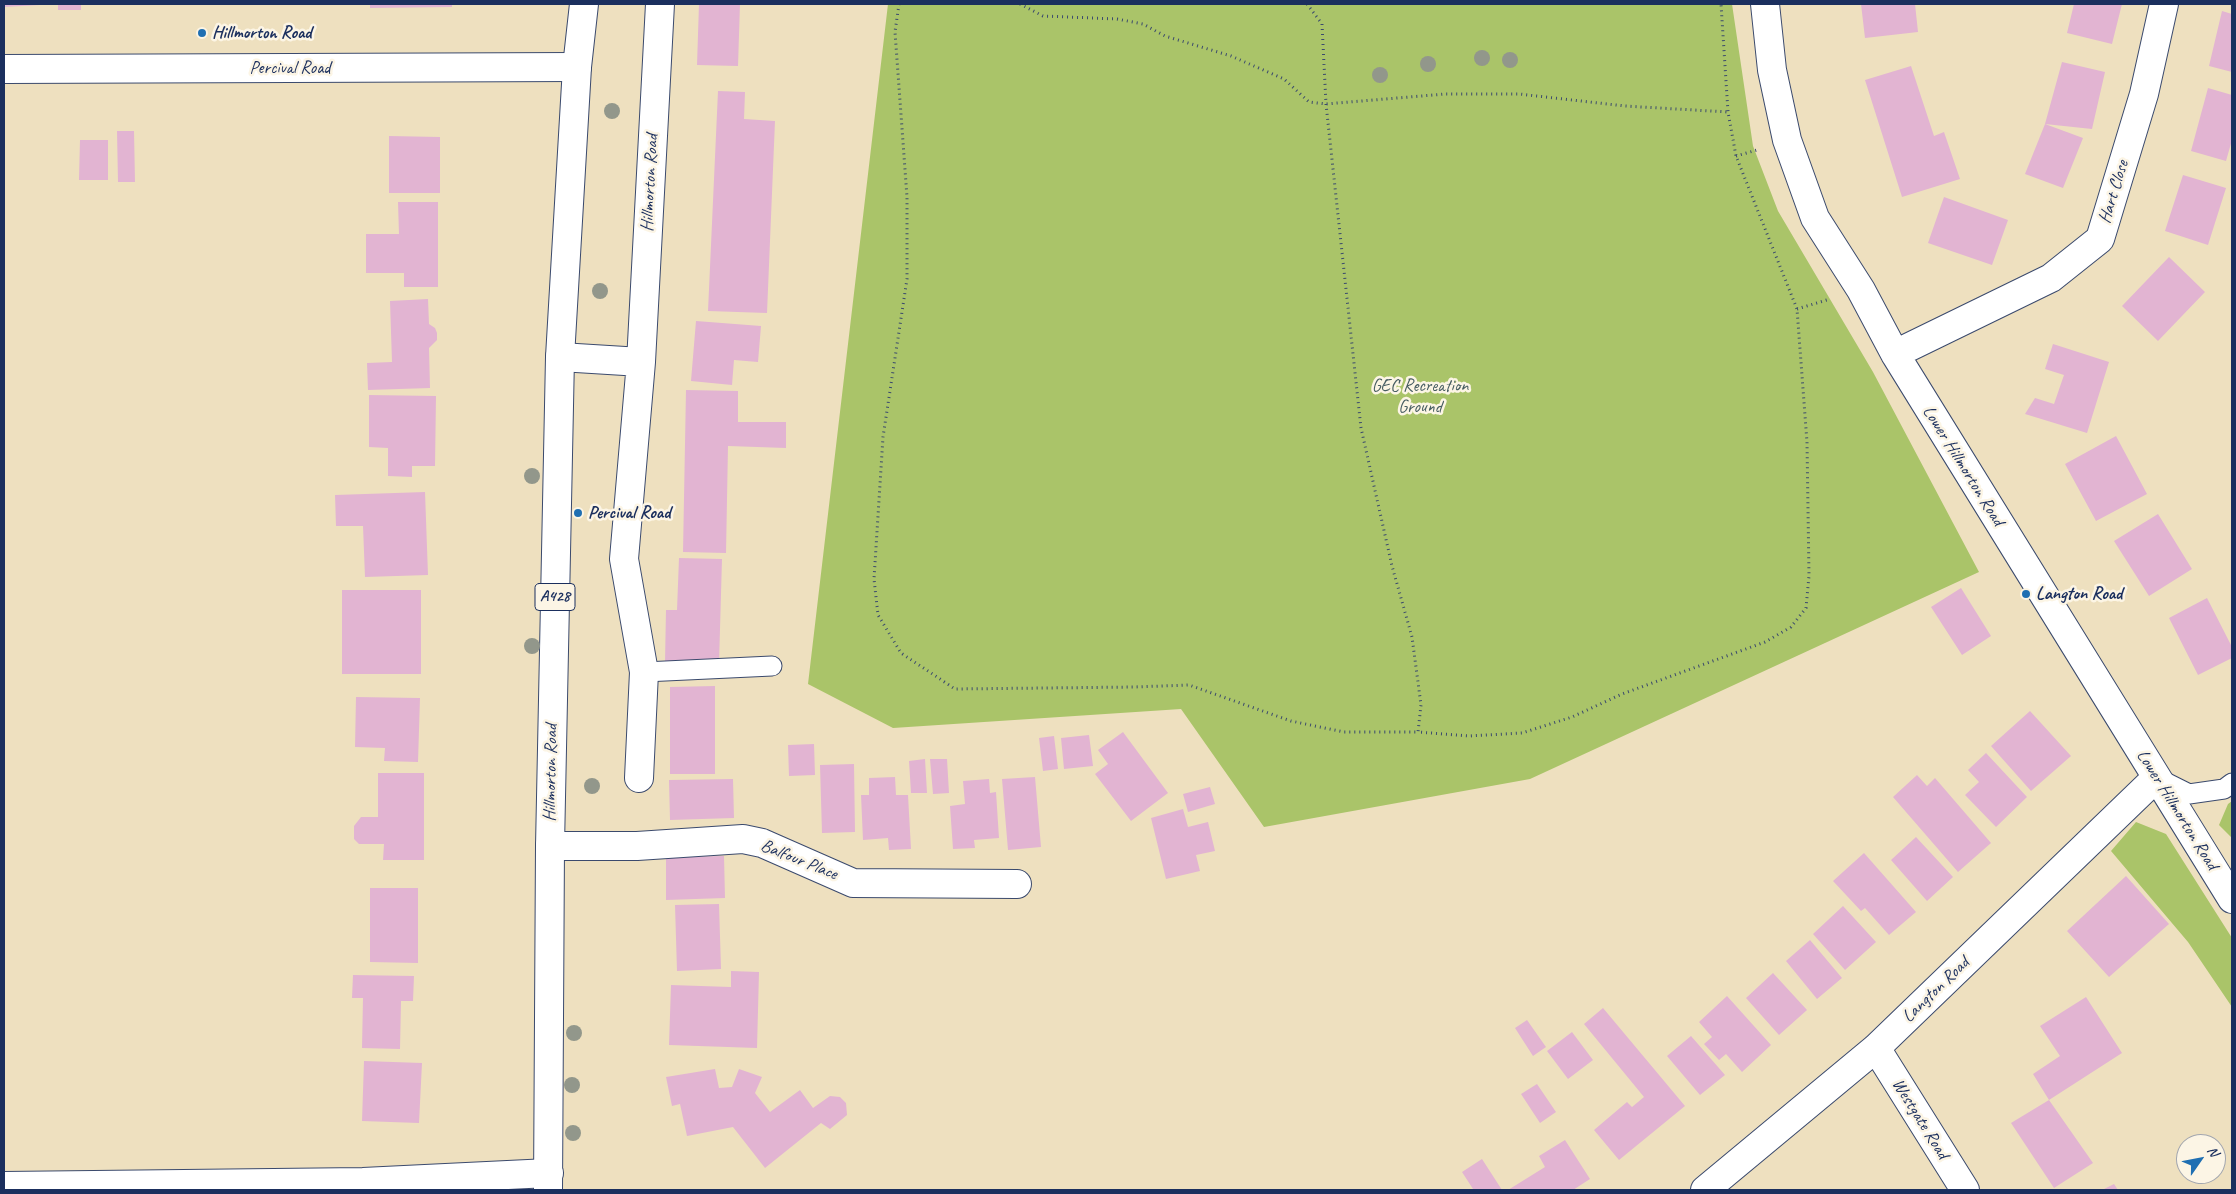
<!DOCTYPE html>
<style>
body{margin:0}
#map{position:relative;width:2236px;height:1194px;overflow:hidden;background:#eee0bf;font-family:Caveat,sans-serif}
canvas{display:block}
.frame{position:absolute;inset:0;border:5px solid #1b2f5e;pointer-events:none}
.north{position:absolute;left:2176px;top:1134px;width:50px;height:50px;box-sizing:border-box;background:#fcf5e5;border:1px solid #a2a6af;border-radius:50%;rotate:57deg;font-size:14px;font-weight:700;line-height:20px;text-align:center;color:#1b2f5e}
.north::after{content:'';display:block;margin:auto;width:18px;height:22px;background:#1f6fb2;clip-path:polygon(50% 0,100% 100%,50% 72%,0 100%)}
</style>
<div id="map">
<canvas width="2236" height="1194"></canvas>
<div class="frame"></div>
<div class="north">N</div>
</div>
<script>
const context = document.querySelector('canvas').getContext('2d');
context.lineJoin = 'round';
function paint(path, color) { context.fillStyle = color; context.fill(path, 'evenodd'); }
const poly = rows => new Path2D(rows.map(r => 'M' + r).join(''));
function trace(path, color, width, dash) { context.strokeStyle = color; context.lineWidth = width; context.lineCap = dash ? 'butt' : 'round'; context.setLineDash(dash || []); context.stroke(path); }
function write(font, color, halo, rows, align = 'center') {
  context.font = font + ' Caveat,sans-serif'; context.lineWidth = 5; context.setLineDash([]); context.textBaseline = 'middle'; context.strokeStyle = halo; context.fillStyle = color; for (const [text, x, y, turn = 0] of rows) {
    context.save(); context.translate(x, y); context.rotate((+turn || 0) * Math.PI / 180); context.textAlign = isNaN(turn) ? turn : align; if (halo) context.strokeText(text, 0, 0); context.fillText(text, 0, 0); context.restore();
  }
}
paint(poly([
 [888,4,1732,4,1753,146,1778,211,1873,372,1979,572,1530,779,1264,827,1181,709,893,728,808,684],
 [2232,801,2232,838,2219,825,2228,804],
 [2136,822,2166,834,2232,938,2232,1007,2188,942,2111,851]
]), '#aac469');
paint(poly([
 [4,4,40,4,40,5,4,7],
 [58,4,81,4,81,10,58,10],
 [370,4,452,4,452,7,370,8],
 [699,4,740,4,738,66,697,65],
 [1861,4,1915,4,1918,32,1865,38],
 [2074,4,2122,4,2112,44,2067,33],
 [2222,11,2232,14,2232,72,2209,66],
 [2062,62,2105,72,2092,129,2045,124],
 [1911,66,1934,136,1944,132,1960,179,1902,197,1865,80],
 [2208,88,2232,95,2232,140,2226,161,2191,151],
 [718,91,745,92,744,119,775,121,767,313,708,311],
 [2045,124,2083,138,2063,188,2025,174],
 [117,131,134,131,135,182,118,182],
 [389,136,440,137,440,193,389,193],
 [80,140,108,140,108,180,79,180],
 [2183,175,2226,188,2208,245,2165,231],
 [1944,197,2008,220,1992,265,1928,243],
 [398,202,438,202,438,287,404,287,404,273,366,273,366,234,399,234],
 [2169,257,2205,292,2158,341,2122,306],
 [428,299,429,324,435,328,437,333,437,340,429,348,430,388,368,390,367,363,392,362,390,301],
 [696,321,761,326,758,362,734,360,732,385,691,381],
 [2053,344,2109,362,2087,433,2025,414,2035,398,2054,404,2064,375,2045,369],
 [686,390,738,391,738,422,786,422,786,448,728,446,726,553,683,552],
 [369,395,436,396,435,466,412,466,412,477,388,476,388,448,369,447],
 [2116,436,2147,494,2096,521,2065,464],
 [425,492,428,575,365,577,363,526,336,526,335,495],
 [2158,514,2192,569,2149,596,2114,541],
 [679,558,722,559,719,664,665,662,666,610,677,610],
 [1961,588,1991,636,1962,655,1931,607],
 [342,590,421,590,421,674,342,674],
 [2207,598,2232,647,2232,658,2198,675,2169,618],
 [715,686,715,774,670,774,670,687],
 [356,697,420,698,418,762,384,761,385,748,355,747],
 [2030,711,2071,756,2031,791,1991,746],
 [1123,732,1168,793,1131,821,1095,774,1108,764,1098,750],
 [1089,735,1093,766,1064,769,1061,738],
 [1054,736,1058,769,1043,771,1039,738],
 [814,744,815,775,789,776,788,745],
 [1986,753,2027,797,1996,827,1965,795,1979,782,1968,770],
 [925,759,927,793,911,793,909,761],
 [930,759,947,759,949,793,933,794],
 [854,764,855,832,822,833,820,765],
 [378,773,424,773,424,860,383,860,384,844,359,844,354,839,354,826,361,817,378,817],
 [1917,775,1927,786,1935,778,1991,843,1958,872,1893,797],
 [895,777,896,795,908,795,911,849,889,850,888,838,863,840,861,795,869,795,869,778],
 [1035,777,1041,847,1008,850,1002,779],
 [733,779,734,818,670,820,669,780],
 [989,779,990,793,996,792,999,838,974,840,975,848,953,849,950,806,965,804,963,781],
 [1210,787,1215,804,1188,812,1183,794],
 [1183,809,1188,827,1208,822,1215,851,1196,855,1200,871,1166,879,1151,818],
 [1916,837,1953,877,1927,901,1891,860],
 [1864,853,1916,912,1889,935,1865,908,1861,911,1833,881],
 [724,856,725,898,666,900,666,857],
 [2126,876,2169,924,2109,977,2067,931],
 [370,888,418,888,418,963,370,962],
 [719,904,721,969,677,971,675,905],
 [1843,906,1876,942,1845,970,1813,934],
 [1810,940,1842,978,1817,999,1786,961],
 [731,971,759,972,757,1048,669,1045,671,985,731,987],
 [1773,973,1807,1010,1779,1035,1746,998],
 [353,975,414,976,413,1001,401,1001,400,1049,362,1048,363,998,352,998],
 [1727,996,1771,1045,1742,1072,1726,1054,1719,1060,1704,1044,1712,1037,1699,1022],
 [2086,997,2122,1053,2049,1100,2093,1163,2054,1188,2011,1123,2049,1100,2033,1074,2060,1056,2040,1026],
 [1603,1008,1685,1106,1619,1160,1594,1130,1627,1102,1632,1107,1644,1097,1584,1024],
 [1527,1020,1546,1047,1533,1056,1515,1028],
 [1572,1032,1593,1060,1568,1079,1547,1051],
 [1691,1036,1725,1075,1700,1095,1667,1056],
 [364,1061,422,1063,419,1123,362,1121],
 [715,1069,719,1088,732,1087,739,1069,762,1077,755,1093,770,1112,800,1090,813,1108,830,1096,840,1097,846,1103,847,1115,830,1129,821,1123,765,1168,733,1127,687,1136,680,1104,672,1106,666,1077],
 [1537,1084,1556,1112,1540,1123,1521,1094],
 [1565,1140,1590,1179,1573,1190,1508,1190,1545,1167,1539,1156],
 [1482,1159,1502,1190,1471,1190,1473,1189,1462,1172],
 [2114,1184,2118,1190,2102,1190]
]), '#e2b4d2');
const service = poly([
 [644,672,772,666],
 [2157,778,2189,794,2224,789,2232,783]
]);
const minor = poly([
 [1765,4,1772,70,1787,140,1815,218,1861,290,1895,354,2232,899],
 [4,69,577,67],
 [1895,354,2051,278,2100,239,2144,94,2164,4],
 [560,357,641,362,624,559,644,672,639,778],
 [641,362,660,4],
 [550,846,637,846,743,839,762,843,853,883,1017,884],
 [1876,1048,1965,1190],
 [4,1186,363,1182,549,1173],
 [1705,1190,1876,1048,2156,778]
]);
const trunk = poly([
 [548,1190,550,846,560,357,577,67,584,4]
]);
trace(service, '#3b4a6d', 21);
trace(minor, '#3b4a6d', 30);
trace(trunk, '#3b4a6d', 30);
trace(poly([
 [899,4,895,32,907,197,907,279,883,437,874,579,878,615,901,653,955,689,1134,687,1189,685,1291,721,1344,732,1418,732],
 [1020,4,1043,16,1117,19,1143,24,1165,36,1231,56,1284,79,1309,102,1326,104,1445,94,1519,94,1625,106,1728,112],
 [1307,4,1322,24,1326,104,1361,428,1392,566,1412,637,1421,705,1418,732,1469,736,1522,733,1572,717,1622,694,1765,642,1791,627,1806,608,1809,576,1807,442,1797,309,1736,156,1728,112,1721,4],
 [1736,156,1757,150],
 [1797,309,1830,299]
]), '#3b4a6d', 3, [1, 4]);
trace(service, '#fff', 19);
trace(minor, '#fff', 28);
trace(trunk, '#fff', 28);
context.fillStyle = '#92978b';
for (const [x, y] of [
 [1482,58],
 [1510,60],
 [1428,64],
 [1380,75],
 [612,111],
 [600,291],
 [532,476],
 [532,646],
 [592,786],
 [574,1033],
 [572,1085],
 [573,1133]
]) { context.beginPath(); context.arc(x, y, 8, 0, 2 * Math.PI); context.fill(); }
for (const [x, y, r, color] of [
 [202,33,5,"#1f6fb2"],
 [578,513,5,"#1f6fb2"],
 [2026,594,5,"#1f6fb2"]
]) { const dot = new Path2D(); dot.arc(x, y, r, 0, 2 * Math.PI); context.fillStyle = color; context.fill(dot); trace(dot, '#fcf5e5', 2); }
for (const [x, y, w] of [
 [555,597,40]
]) { const box = new Path2D(); box.roundRect(x - w / 2, y - 13.5, w, 27, 4); context.fillStyle = '#fcf5e5'; context.fill(box); trace(box, '#1b2f5e', 1); }
write('bold 16px', '#1b2f5e', null, [
 ["A428",555,597]
]);
write('bold 18px', '#1b2f5e', '#fcf5e5', [
 ["Hillmorton Road",212,33],
 ["Percival Road",588,513],
 ["Langton Road",2036,594]
], 'left');
write('18px', '#1b2f5e', '#fcf5e5', [
 ["Percival Road",290,68],
 ["Hillmorton Road",650,183,-87],
 ["Hart Close",2114,192,-73],
 ["Lower Hillmorton Road",1963,466,58],
 ["Hillmorton Road",551,773,-89],
 ["Lower Hillmorton Road",2177,810,58],
 ["Balfour Place",799,860,22],
 ["Langton Road",1936,990,-44],
 ["Westgate Road",1920,1119,58]
]);
write('18px', '#465c61', '#fcf5e5', [
 ["GEC Recreation",1420,386],
 ["Ground",1420,407]
]);
</script>
